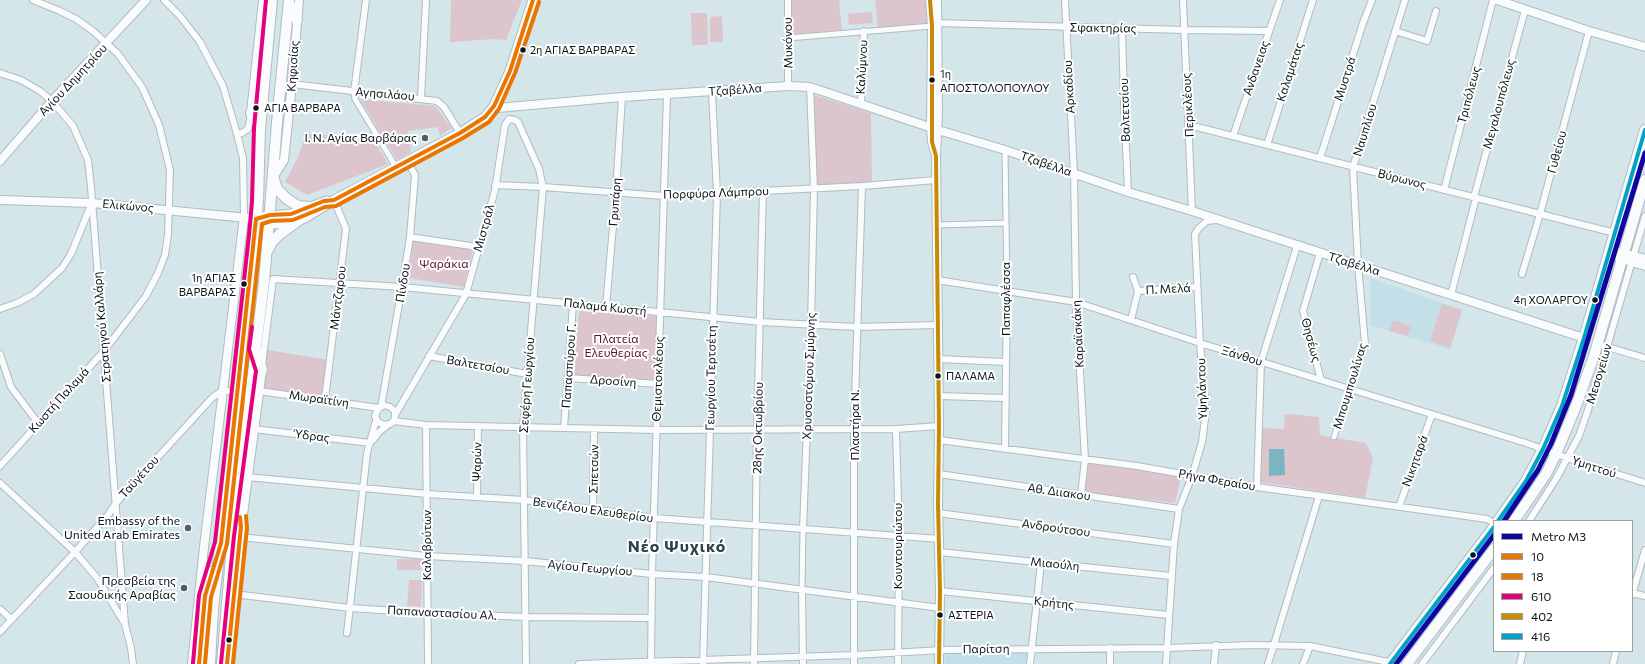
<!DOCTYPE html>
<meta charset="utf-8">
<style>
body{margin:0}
#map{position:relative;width:1645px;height:664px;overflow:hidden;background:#d5e6eb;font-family:Commissioner,sans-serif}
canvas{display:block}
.legend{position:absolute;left:1493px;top:520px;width:140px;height:132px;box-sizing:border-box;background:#fff;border:1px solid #9da1a3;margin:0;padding:5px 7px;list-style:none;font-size:12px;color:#0a1518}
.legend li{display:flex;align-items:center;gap:8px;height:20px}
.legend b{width:20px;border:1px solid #9da1a3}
</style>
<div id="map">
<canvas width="1645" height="664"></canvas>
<ul class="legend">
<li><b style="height:5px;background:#10069f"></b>Metro Μ3</li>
<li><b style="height:5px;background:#ea7600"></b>10</li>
<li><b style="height:5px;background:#ea7600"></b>18</li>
<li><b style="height:5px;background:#e5007d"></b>610</li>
<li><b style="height:5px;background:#c88905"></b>402</li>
<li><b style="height:5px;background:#00a2c5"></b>416</li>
</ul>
</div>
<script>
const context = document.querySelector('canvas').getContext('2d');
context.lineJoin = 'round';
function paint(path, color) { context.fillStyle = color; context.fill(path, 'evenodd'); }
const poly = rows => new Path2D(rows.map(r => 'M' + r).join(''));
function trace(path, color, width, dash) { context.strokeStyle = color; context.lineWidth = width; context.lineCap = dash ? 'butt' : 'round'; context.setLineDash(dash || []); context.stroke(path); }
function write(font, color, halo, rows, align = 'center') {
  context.font = font + ' Commissioner,sans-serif'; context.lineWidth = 4; context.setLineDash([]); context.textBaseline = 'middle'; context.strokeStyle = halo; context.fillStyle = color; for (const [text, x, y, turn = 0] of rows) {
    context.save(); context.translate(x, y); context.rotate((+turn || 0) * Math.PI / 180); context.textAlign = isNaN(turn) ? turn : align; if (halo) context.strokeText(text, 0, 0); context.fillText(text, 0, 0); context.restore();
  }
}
paint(poly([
 [1370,278,1463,310,1450,350,1370,325,1371,317],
 [1027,651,1026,664,945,664,945,654]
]), '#c3e0e8');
paint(poly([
 [451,0,522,0,506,40,494,39,450,42],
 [787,0,839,0,842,30,803,34,788,38],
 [875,0,930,0,932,26,878,31],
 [872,12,873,23,849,25,848,14],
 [691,13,707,13,708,45,692,45],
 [722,16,723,42,710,42,710,17],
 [814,95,871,113,872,185,816,186],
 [360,99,435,106,452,128,440,136,438,127,408,131,411,152,397,160],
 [306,134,372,137,388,164,307,195,285,182,297,159],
 [413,241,473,249,464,287,409,278],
 [1442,304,1462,310,1450,348,1430,341],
 [579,311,658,316,655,380,574,375],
 [1393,320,1411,326,1408,336,1389,331],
 [267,350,330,360,325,399,259,391],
 [1292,414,1319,417,1320,435,1366,443,1373,458,1365,498,1260,482,1261,428,1284,429,1285,415],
 [1085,462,1181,477,1175,503,1082,492],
 [397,559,421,559,421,570,397,570],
 [409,580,422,580,421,607,407,606]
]), '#dcc5cc');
paint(poly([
 [1269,449,1284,449,1285,475,1269,476]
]), '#7db4c1');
const pedestrian = poly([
 [788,38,932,26],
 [354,92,355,99,396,167],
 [1005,150,1007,291],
 [937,225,1006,223],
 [1334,437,1350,389],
 [802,590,803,529]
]);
const minor = poly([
 [164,0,180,16,200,42,223,86,237,134,243,158,244,217],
 [788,0,788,86],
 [1065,0,1074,173,1076,302,1085,459,1081,495],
 [1183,0,1192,211],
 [938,23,1184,30,1269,31],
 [1122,28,1124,101,1128,192],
 [1395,31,1427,41,1436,11],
 [0,73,21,80,40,91,52,101,73,126,88,160,91,187,125,624],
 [292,84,437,101,444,107,460,133],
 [354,92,366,0],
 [421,98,426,0],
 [861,104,864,31],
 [1189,125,1615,233],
 [237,134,242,133,248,129,251,115],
 [1233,136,1280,0],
 [1267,145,1313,0],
 [1320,158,1363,23,1372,0],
 [495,185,543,187,664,196,862,186,936,180],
 [1444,190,1493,0],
 [1474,197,1525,10],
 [410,237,478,247],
 [1320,253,1303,311,1321,380],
 [1522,274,1540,214,1589,31],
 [937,280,1076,302,1200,343,1526,443,1567,458,1645,483],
 [1138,291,1197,287],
 [1451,295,1476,198],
 [606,307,616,192,622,97],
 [0,309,17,303,34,294,62,268,71,254,91,205],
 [1131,320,1138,291,1133,277],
 [1597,344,1645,358],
 [0,354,11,387,38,423],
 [429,356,527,374],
 [938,359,1006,362],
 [262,365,273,279,402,287,761,322,856,327,938,325],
 [568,378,658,384],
 [1350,389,1365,344,1358,264,1353,167,1405,0],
 [259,391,379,408],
 [939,396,1005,398],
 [325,399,346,229,334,200],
 [381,407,402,287,410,237,415,175,407,161],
 [395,415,395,411,390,407,384,405,378,409,375,416,378,422,384,425,390,424,394,421,395,415,466,294,495,190,505,125,509,119,515,120,518,122,539,169,543,187,523,427,526,664],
 [394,421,426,425,657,430,896,429,939,426],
 [426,425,428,664],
 [564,428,573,304],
 [254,429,370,443],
 [896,429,899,536,898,664],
 [373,440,379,432,388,425],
 [939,440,1137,466,1257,487,1487,519,1494,523],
 [1005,448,1007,291],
 [0,466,104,351,146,296,158,273,165,255,168,235,170,170,159,125,142,87,118,54,93,31,76,19,60,11,33,0],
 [939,474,1179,509],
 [247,477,427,494,524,500,654,518,940,539],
 [0,483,75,552,97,578,125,624,131,648,133,664],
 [1257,487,1261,362,1297,246],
 [477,497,478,426],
 [1399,507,1432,414],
 [593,509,594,429],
 [938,513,1174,544],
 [1529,521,1556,479,1579,436,1588,410,1605,354,1645,216],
 [803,529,811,325,814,189,810,87],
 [240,537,427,556,525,561,652,574,706,577,940,608],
 [939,552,1171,576],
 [802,590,803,664],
 [940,591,1168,615],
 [1632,593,1645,596],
 [234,594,350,608,427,613,526,617,651,618],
 [1632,595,1645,550],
 [0,609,11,619],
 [0,632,75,552,108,515,116,503,212,398,223,390,237,393],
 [347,633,367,453,376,420],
 [1110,648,1110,664],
 [579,664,854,655,943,650,1167,648,1251,645,1310,646,1398,664],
 [651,664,652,574,667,95],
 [703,664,717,194,712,92],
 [754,664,757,430,763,191],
 [854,664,854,429,862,186],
 [1030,664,1041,563],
 [1166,664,1174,544,1179,509,1192,476,1202,442,1206,411,1200,343,1195,234,1199,228,1207,221,1216,220],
 [1214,664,1216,645],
 [1268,664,1319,496],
 [1303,664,1310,646],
 [1422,664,1494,568],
 [1520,664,1523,651],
 [1613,664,1616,651]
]);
const tertiary = poly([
 [930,0,932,26,931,128,932,142,935,152],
 [937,0,938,112,936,156,939,426,938,504,940,591,939,664],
 [1497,0,1589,31,1645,47],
 [494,106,497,108,622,97,788,86,810,87,938,130,1005,150,1128,192,1192,211,1584,338],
 [251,113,263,0],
 [0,161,52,101,146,0],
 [274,176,284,160,292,84,299,0],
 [0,200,92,203,248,218],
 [1610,252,1622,259,1645,266],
 [1618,252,1645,259],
 [192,664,204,547,244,217],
 [199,664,205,596],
 [227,664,240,537,262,370]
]);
const secondary = poly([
 [262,217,291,214,327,201],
 [256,219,277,224,291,223,305,218,334,200,460,133,485,117,494,106,510,71,533,0]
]);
const primary = poly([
 [289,3,297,20],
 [251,113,260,129],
 [274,179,277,189,287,199,298,206,310,207],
 [268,250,272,242,280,234,298,221],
 [257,353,262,370],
 [1498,521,1526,481,1543,449,1562,406,1584,338,1645,130],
 [1514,521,1546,474,1556,454,1576,406,1594,356,1645,180],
 [205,596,212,572],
 [210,664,213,609,258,202,260,129,272,0],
 [222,664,232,544,264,282,278,111,289,0],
 [1390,664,1494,527],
 [1407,664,1494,549]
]);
trace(pedestrian, '#afbcc0', 7);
trace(minor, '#afbcc0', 8);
trace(tertiary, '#afbcc0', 10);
trace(secondary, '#afbcc0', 11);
trace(primary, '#afbcc0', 12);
trace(pedestrian, '#f9fbfc', 5);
trace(minor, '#f9fbfc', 6);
trace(tertiary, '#f9fbfc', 8);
trace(secondary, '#f9fbfc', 9);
trace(primary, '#f9fbfc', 10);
trace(poly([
 [199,664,205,596,221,543,256,219,270,215,291,214,324,201,334,200,460,133,485,117,494,106,510,71,533,0],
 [227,664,241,527,240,517]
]), '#ea7600', 4);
trace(poly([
 [205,664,211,597,227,544,262,224,271,221,293,220,325,207,336,206,463,138,489,122,499,109,515,73,539,2],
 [233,664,247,528,246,516]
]), '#ea7600', 4);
trace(poly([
 [193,663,199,595,215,542,249,235,252,202,254,128,266,0],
 [221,663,234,536,256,371,249,349,252,327]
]), '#e5007d', 4);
trace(poly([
 [930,0,932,26,932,142,936,156,939,426,938,504,940,591,939,664]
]), '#c88905', 4);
trace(poly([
 [1498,521,1526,481,1543,449,1562,406,1584,338,1645,130],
 [1390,664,1494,527]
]), '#00a2c5', 4);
trace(poly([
 [1504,521,1538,470,1551,444,1571,395,1645,153],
 [1396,664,1494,535]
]), '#10069f', 5);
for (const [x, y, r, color] of [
 [523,50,3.5,"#0a1518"],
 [932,80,3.5,"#0a1518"],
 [256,108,3.5,"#0a1518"],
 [425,138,4,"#515e62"],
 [244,284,3.5,"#0a1518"],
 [1595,300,3.5,"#0a1518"],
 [938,376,3.5,"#0a1518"],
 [188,528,4,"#515e62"],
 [1473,555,3.5,"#0a1518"],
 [184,588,4,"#515e62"],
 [940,615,3.5,"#0a1518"],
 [229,640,3.5,"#0a1518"]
]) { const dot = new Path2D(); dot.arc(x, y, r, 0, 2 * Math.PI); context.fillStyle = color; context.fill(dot); trace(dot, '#fff', 1.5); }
write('11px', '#0a1518', '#fff', [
 ["2η ΑΓΙΑΣ ΒΑΡΒΑΡΑΣ",530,50],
 ["1η",940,74],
 ["ΑΠΟΣΤΟΛΟΠΟΥΛΟΥ",940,88],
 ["ΑΓΙΑ ΒΑΡΒΑΡΑ",264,108],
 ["1η ΑΓΙΑΣ",236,278,"right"],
 ["ΒΑΡΒΑΡΑΣ",236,292,"right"],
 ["4η ΧΟΛΑΡΓΟΥ",1588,300,"right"],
 ["ΠΑΛΑΜΑ",946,376],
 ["ΑΣΤΕΡΙΑ",948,615]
], 'left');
write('12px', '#0a1518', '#fff', [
 ["Σφακτηρίας",1103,28,1],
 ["Μυκόνου",788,43,-91],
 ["Κηφισίας",293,66,-86],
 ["Καλύμνου",862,67,-87],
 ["Ανδανειας",1256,68,-71],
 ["Καλαμάτας",1290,72,-72],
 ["Μυστρά",1345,79,-72],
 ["Αγίου Δημητρίου",73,80,-47],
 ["Αρκαδίου",1069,87,-93],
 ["Τζαβέλλα",735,90,-4],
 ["Αγησιλάου",385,94,5],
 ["Τριπόλεως",1469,95,-75],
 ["Μεγαλουπόλεως",1499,104,-75],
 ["Περικλέους",1188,105,-93],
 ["Βαλτετσίου",1125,110,-92],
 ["Ναυπλίου",1365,130,-73],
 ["Γυθείου",1557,152,-75],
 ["Τζαβέλλα",1046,164,19],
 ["Βύρωνος",1402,179,14],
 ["Πορφύρα Λάμπρου",716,193,-2],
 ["Γρυπάρη",615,202,-86],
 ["Ελικώνος",128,206,5],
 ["Μιστράλ",484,228,-74],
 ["Τζαβέλλα",1354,264,17],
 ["Πίνδου",403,283,-81],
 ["Π. Μελά",1168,289,-3],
 ["Μάντζαρου",338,298,-83],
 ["Παπαφλέσσα",1006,299,-90],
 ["Παλαμά Κωστή",605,307,6],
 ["Στρατηγού Καλλάρη",102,327,-95],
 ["Καραϊσκάκη",1078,334,-93],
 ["Θησέως",1311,340,75],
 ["Ξάνθου",1242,356,17],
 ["Βαλτετσίου",478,365,10],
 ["Παπασπύρου Γ.",569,366,-86],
 ["Μεσογείων",1599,374,-73],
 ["Χρυσοστόμου Σμύρνης",809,376,-88],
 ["Γεωργίου Τερτσέτη",711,378,-89],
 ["Θεμιστοκλέους",658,379,-88],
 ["Δροσίνη",613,381,4],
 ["Σεφέρη Γεωργίου",527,385,-86],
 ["Μπουμπουλίνας",1350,386,-73],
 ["Υψηλάντου",1202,389,-92],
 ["Μωραϊτίνη",319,399,8],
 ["Κωστή Παλαμά",59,400,-48],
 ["Πλαστήρα Ν.",855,425,-90],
 ["28ης Οκτωβρίου",758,428,-89],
 ["Ύδρας",312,436,7],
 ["Νικηταρά",1415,461,-70],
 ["Ψαρών",477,462,-89],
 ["Υμηττού",1594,467,18],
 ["Σπετσών",594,469,-89],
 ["Ταϋγέτου",139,477,-48],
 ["Ρήγα Φεραίου",1217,480,10],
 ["Αθ. Διιακου",1059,492,8],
 ["Βενιζέλου Ελευθερίου",593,510,8],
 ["Ανδρούτσου",1056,528,8],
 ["Καλαβρύτων",427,545,-90],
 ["Κουντουριώτου",898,546,-90],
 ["Μιαούλη",1055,564,6],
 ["Αγίου Γεωργίου",590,568,5],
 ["Κρήτης",1054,603,6],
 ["Παπαναστασίου Αλ.",442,613,3],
 ["Παρίτση",986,649,-1]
]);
write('12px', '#0a1518', '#fff', [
 ["Ι. Ν. Αγίας Βαρβάρας",417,138],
 ["Embassy of the",180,521],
 ["United Arab Emirates",180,535],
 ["Πρεσβεία της",176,581],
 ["Σαουδικής Αραβίας",176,595]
], 'right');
write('12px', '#5b1126', '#fff', [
 ["Ψαράκια",444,264],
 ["Πλατεία",616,339],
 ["Ελευθερίας",616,353]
]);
context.letterSpacing = '1px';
write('bold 16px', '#284248', '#fff', [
 ["Νέο Ψυχικό",677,547]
]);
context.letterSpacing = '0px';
</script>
